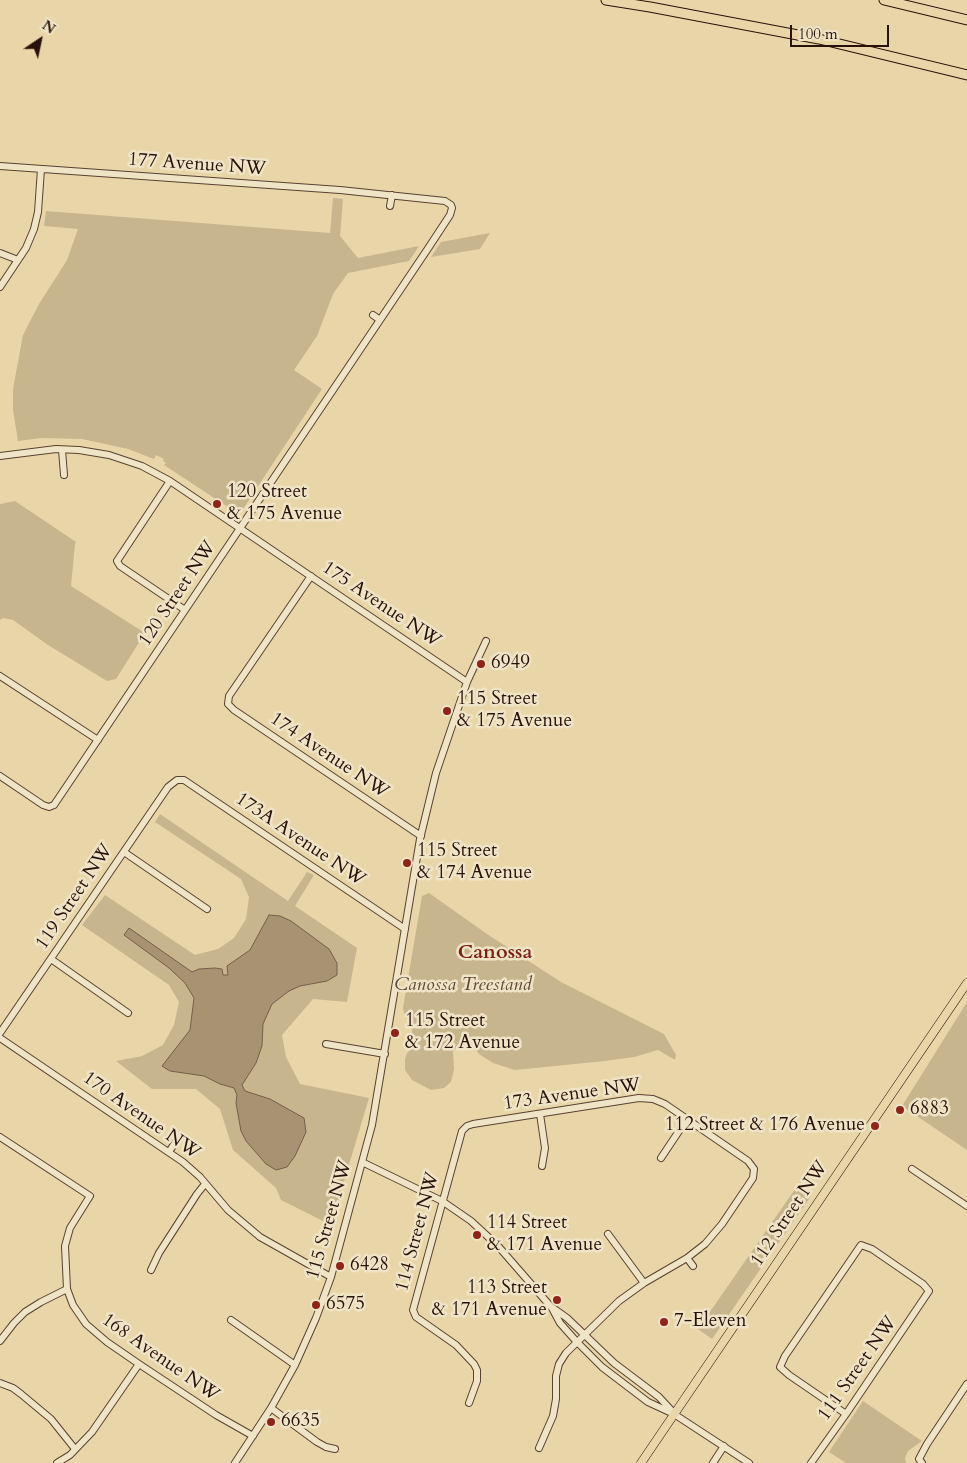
<!DOCTYPE html>
<style>
body{margin:0}
#map{position:relative;width:967px;height:1463px;overflow:hidden;background:#e8d6a9;font-family:Cardo,serif}
canvas{display:block}
.north{position:absolute;left:15px;top:15px;width:50px;height:50px;-webkit-text-stroke:4px #f0e4c7;paint-order:stroke;rotate:34deg;font-size:14px;font-weight:700;line-height:20px;text-align:center;color:#281108}
.north::after{content:'';display:block;margin:auto;width:18px;height:22px;background:#281108;clip-path:polygon(50% 0,100% 100%,50% 72%,0 100%)}
.scale{position:absolute;left:790px;top:25px;width:99px;height:22px;box-sizing:border-box;border:2px solid #281108;border-top:0;padding-left:6px;font-size:15px;line-height:18px;white-space:nowrap;color:#281108;-webkit-text-stroke:4px #f0e4c7;paint-order:stroke}
</style>
<div id="map">
<canvas width="967" height="1463"></canvas>
<div class="north">N</div>
<div class="scale">100 m</div>
</div>
<script>
const context = document.querySelector('canvas').getContext('2d');
context.lineJoin = 'round';
function paint(path, color) { context.fillStyle = color; context.fill(path, 'evenodd'); }
const poly = rows => new Path2D(rows.map(r => 'M' + r).join(''));
function trace(path, color, width, dash) { context.strokeStyle = color; context.lineWidth = width; context.lineCap = dash ? 'butt' : 'round'; context.setLineDash(dash || []); context.stroke(path); }
function write(font, color, halo, rows, align = 'center') {
  context.font = font + ' Cardo,serif'; context.lineWidth = 5; context.setLineDash([]); context.textBaseline = 'middle'; context.strokeStyle = halo; context.fillStyle = color; for (const [text, x, y, turn = 0] of rows) {
    context.save(); context.translate(x, y); context.rotate((+turn || 0) * Math.PI / 180); context.textAlign = isNaN(turn) ? turn : align; if (halo) context.strokeText(text, 0, 0); context.fillText(text, 0, 0); context.restore();
  }
}
paint(poly([
 [333,198,343,199,340,236,358,258,419,246,409,261,348,273,333,294,317,336,294,370,322,389,243,509,234,511,164,465,166,463,163,461,164,459,156,455,154,459,128,449,82,439,41,438,18,441,13,410,13,389,23,335,39,304,67,260,78,229,44,226,46,211,330,233],
 [490,233,480,249,431,257,441,242],
 [15,501,76,542,75,544,71,586,145,633,116,679,107,681,48,645,13,620,3,618,0,620,0,504],
 [160,814,288,901,307,872,314,875,295,906,357,948,347,1002,313,999,282,1035,286,1057,300,1084,369,1098,331,1225,281,1200,276,1188,233,1150,220,1109,196,1089,152,1089,116,1061,142,1056,163,1045,174,1025,179,1002,169,985,82,925,105,895,195,955,218,949,234,938,246,919,249,897,241,879,155,822],
 [429,893,487,934,561,982,664,1034,676,1055,675,1060,658,1050,634,1057,605,1061,515,1070,493,1063,479,1054,470,1042,462,1042,453,1051,454,1069,451,1082,444,1088,431,1090,412,1080,405,1070,405,1059,407,1053,414,1046,411,1024,405,1017,403,1008,422,896],
 [967,1002,967,1150,902,1106],
 [800,1182,811,1196,712,1339,698,1329],
 [863,1401,922,1441,908,1451,905,1458,906,1463,846,1463,829,1452]
]), '#c7b58e');
const water = poly([
 [269,915,280,916,291,921,329,949,337,963,337,975,327,981,300,986,289,991,272,1004,263,1024,262,1046,256,1063,242,1085,245,1091,270,1099,304,1118,306,1132,295,1156,287,1167,276,1170,266,1164,246,1141,241,1131,236,1103,237,1095,234,1088,220,1084,204,1076,170,1071,162,1066,190,1030,194,998,185,983,169,968,124,935,129,928,192,972,199,969,215,968,222,969,223,975,228,975,227,966,250,950,269,915]
]);
paint(water, '#a79372');
trace(water, '#745f48', 1);
const minor = poly([
 [0,166,340,190,445,201,451,205,452,208,450,215,427,250,54,805,49,807,43,805,0,776],
 [390,206,392,195],
 [0,253,18,260],
 [0,287,26,248,34,229,38,212,41,169],
 [373,315,380,320],
 [62,450,64,475],
 [0,456,56,449,79,450,109,455,142,466,170,481,467,682],
 [170,481,117,561,120,566,185,610],
 [311,576,229,696,228,704,234,710,421,836],
 [0,676,98,740],
 [124,852,207,909],
 [51,959,128,1013],
 [0,1033,168,787,177,780,184,780,405,929],
 [0,1038,183,1162,200,1177,228,1210,260,1237,331,1277],
 [326,1044,385,1054],
 [540,1114,545,1148,542,1166],
 [0,1137,90,1196,70,1228,65,1246,67,1289,73,1305,86,1324,107,1342,139,1364,216,1415,253,1436],
 [169,1152,178,1138],
 [661,1158,687,1119],
 [362,1162,442,1201,471,1221,498,1246,552,1308,560,1323,576,1341,602,1367,648,1402,674,1414,749,1463],
 [912,1169,967,1206],
 [608,1234,644,1283],
 [687,1258,693,1266],
 [151,1270,159,1253,197,1194,205,1184],
 [553,1308,567,1318,614,1363,659,1397,672,1411],
 [231,1320,295,1365],
 [0,1341,14,1323,25,1312,41,1302,67,1289],
 [0,1383,13,1388,21,1394,51,1419,75,1449],
 [469,1403,477,1381,477,1370,474,1364,456,1345,416,1317,413,1310,462,1131,467,1126,473,1124,639,1098,653,1099,665,1104,748,1161,754,1169,753,1178,722,1224,705,1244,687,1258,644,1283,619,1301,566,1353,559,1364,556,1376,556,1399,553,1416,539,1448],
 [271,1408,317,1442,326,1447,335,1449],
 [57,1463,70,1455,92,1432,139,1364],
 [235,1463,271,1408,295,1365,316,1318,331,1277,372,1125,420,839,436,773,467,682,486,641],
 [713,1463,724,1446],
 [811,1463,846,1414,929,1291,923,1284,872,1249,861,1245,785,1356,780,1367,789,1375,846,1414],
 [922,1463,919,1459,927,1444,967,1384]
]);
const major = poly([
 [641,1463,967,983]
]);
const highway = poly([
 [606,0,650,7,819,39,967,75],
 [884,0,967,20]
]);
trace(minor, '#584230', 8);
trace(major, '#281108', 9);
trace(highway, '#281108', 11);
trace(minor, '#f0e4c7', 6);
trace(major, '#e8d6a9', 8);
trace(highway, '#e8d6a9', 9);
for (const [x, y, r, color] of [
 [217,504,5,"#8f2418"],
 [481,664,5,"#8f2418"],
 [447,711,5,"#8f2418"],
 [407,863,5,"#8f2418"],
 [395,1033,5,"#8f2418"],
 [900,1110,5,"#8f2418"],
 [875,1126,5,"#8f2418"],
 [477,1235,5,"#8f2418"],
 [340,1266,5,"#8f2418"],
 [557,1300,5,"#8f2418"],
 [316,1305,5,"#8f2418"],
 [664,1322,5,"#8f2418"],
 [271,1422,5,"#8f2418"]
]) { const dot = new Path2D(); dot.arc(x, y, r, 0, 2 * Math.PI); context.fillStyle = color; context.fill(dot); trace(dot, '#f0e4c7', 2); }
write('19px', '#281108', '#f0e4c7', [
 ["177 Avenue NW",197,165,4],
 ["120 Street NW",178,594,-56],
 ["175 Avenue NW",381,605,34],
 ["174 Avenue NW",329,756,34],
 ["173A Avenue NW",300,840,34],
 ["119 Street NW",75,897,-56],
 ["173 Avenue NW",572,1095,-8],
 ["170 Avenue NW",141,1116,35],
 ["112 Street NW",790,1214,-56],
 ["115 Street NW",330,1220,-74],
 ["114 Street NW",418,1232,-75],
 ["168 Avenue NW",160,1358,35],
 ["111 Street NW",858,1369,-55]
]);
write('19px', '#281108', '#f0e4c7', [
 ["120 Street",227,493],
 ["& 175 Avenue",227,515],
 ["6949",491,664],
 ["115 Street",457,700],
 ["& 175 Avenue",457,722],
 ["115 Street",417,852],
 ["& 174 Avenue",417,874],
 ["115 Street",405,1022],
 ["& 172 Avenue",405,1044],
 ["6883",910,1110],
 ["112 Street & 176 Avenue",865,1126,"right"],
 ["114 Street",487,1224],
 ["& 171 Avenue",487,1246],
 ["6428",350,1266],
 ["113 Street",547,1289,"right"],
 ["& 171 Avenue",547,1311,"right"],
 ["6575",326,1305],
 ["7-Eleven",674,1322],
 ["6635",281,1422]
], 'left');
write('italic 19px', '#604a37', '#f0e4c7', [
 ["Canossa Treestand",463,986]
]);
write('bold 20px', '#7a1f14', '#f0e4c7', [
 ["Canossa",495,953]
]);
</script>
